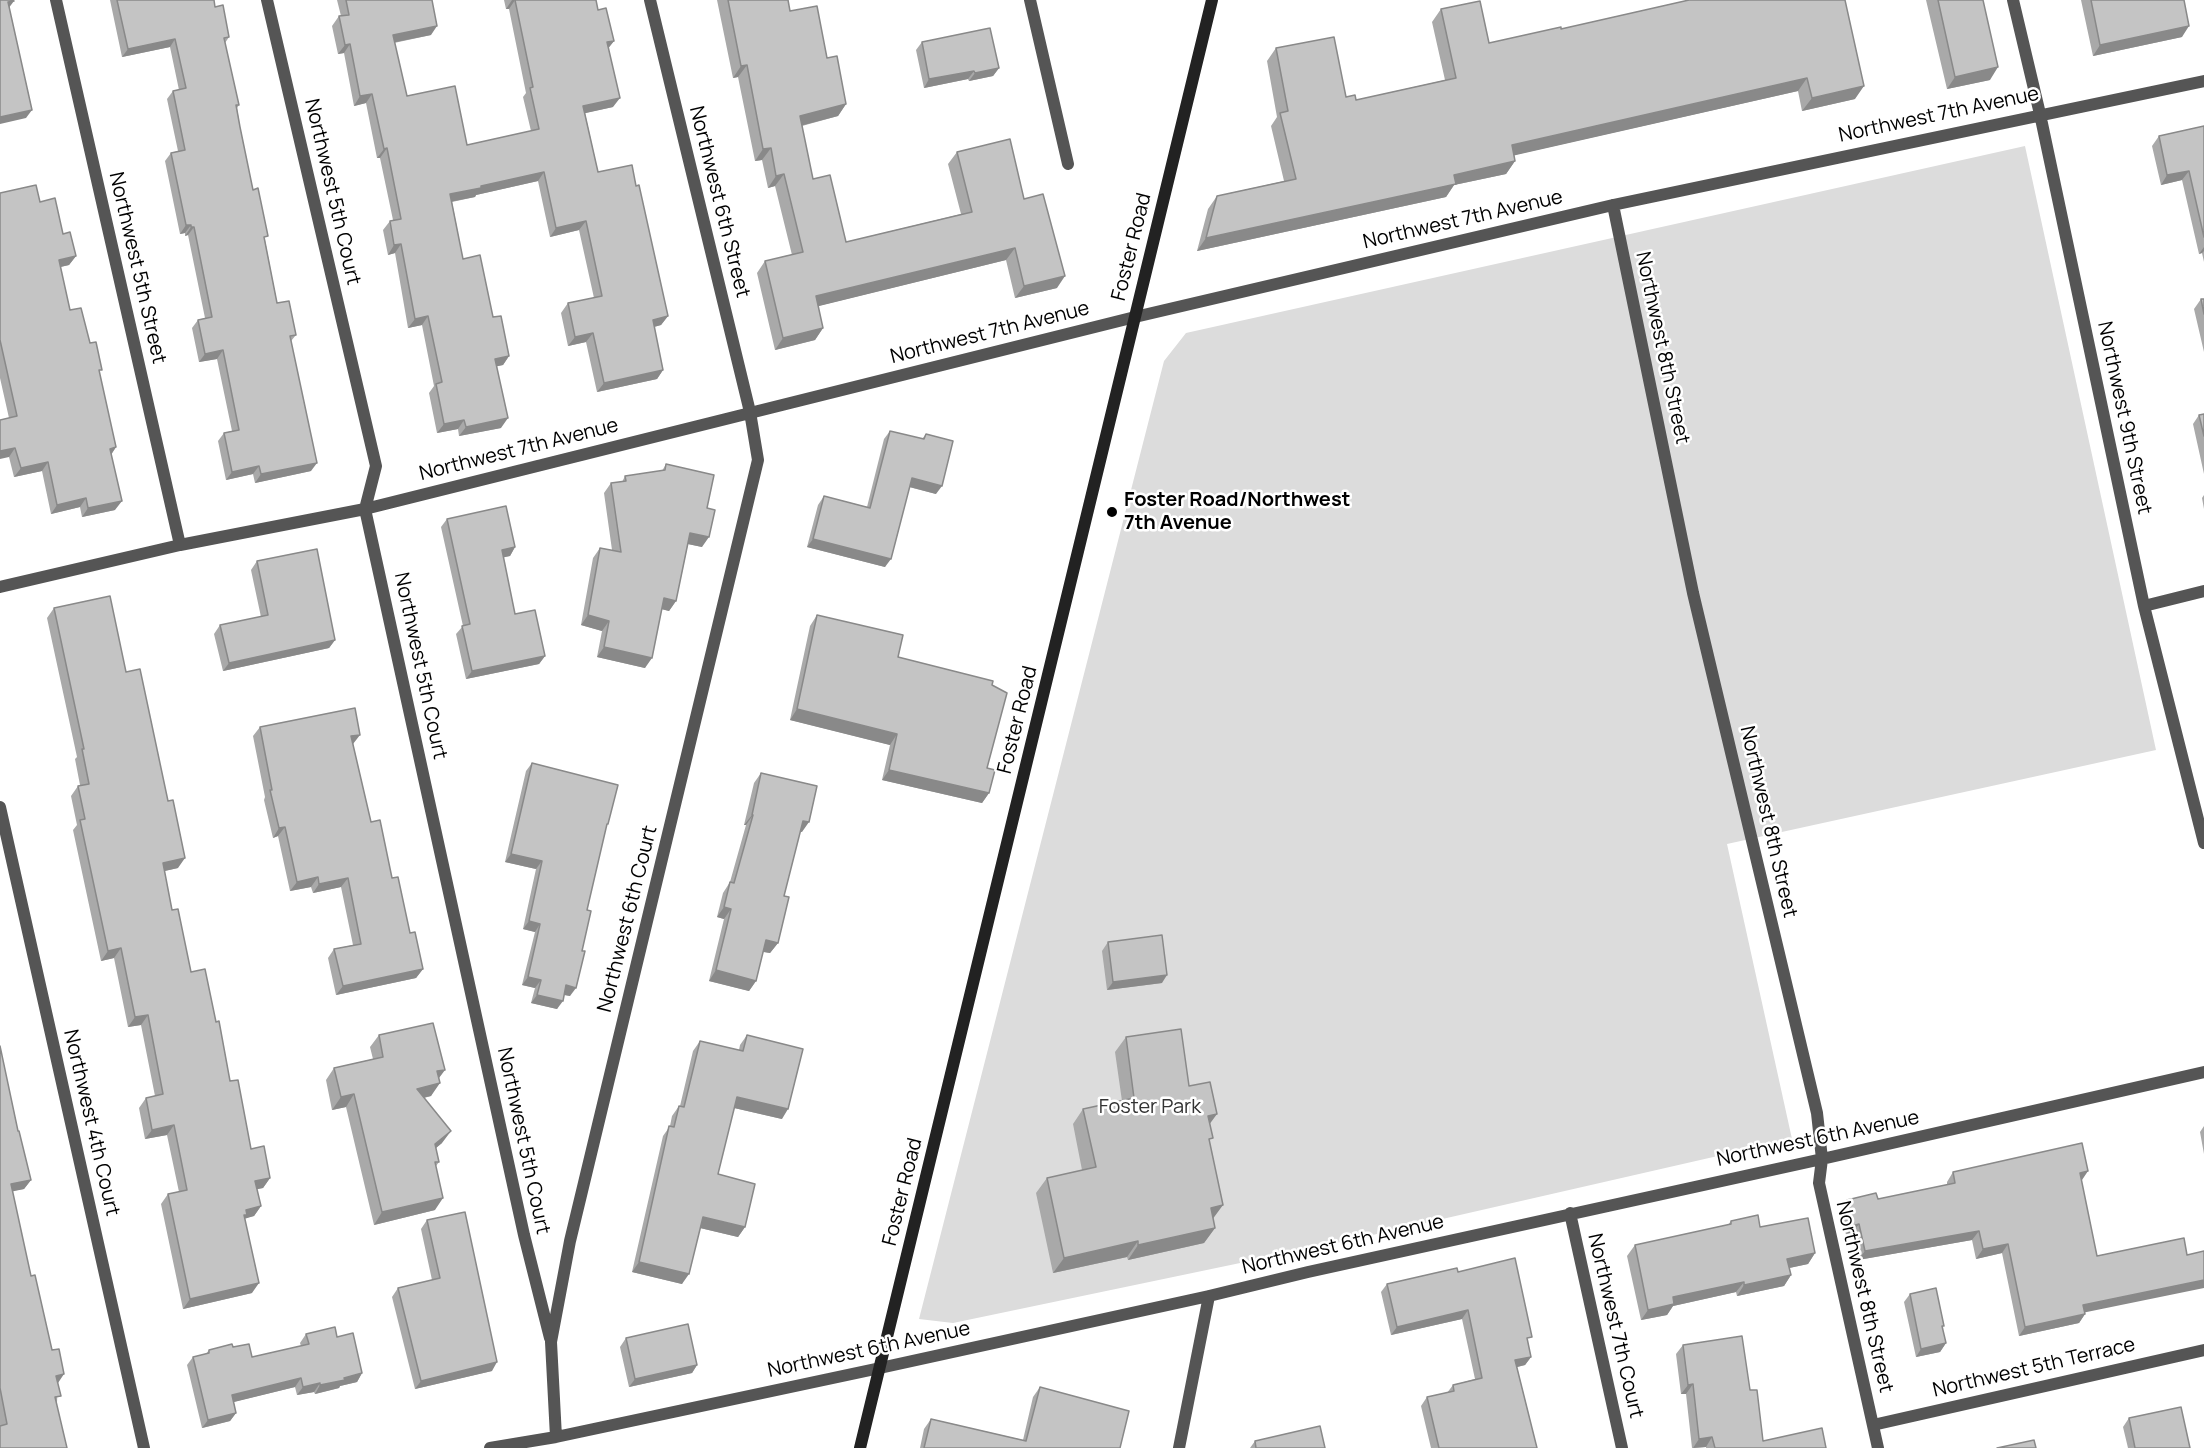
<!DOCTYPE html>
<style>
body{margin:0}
canvas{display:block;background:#fff}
</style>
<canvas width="2204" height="1448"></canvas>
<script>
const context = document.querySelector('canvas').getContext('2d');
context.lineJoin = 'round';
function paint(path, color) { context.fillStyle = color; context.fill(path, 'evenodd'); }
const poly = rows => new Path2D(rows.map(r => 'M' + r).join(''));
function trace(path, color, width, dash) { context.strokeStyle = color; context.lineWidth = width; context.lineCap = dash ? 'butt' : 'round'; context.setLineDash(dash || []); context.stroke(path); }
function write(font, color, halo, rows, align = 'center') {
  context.font = font + ' Manrope,sans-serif'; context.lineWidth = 5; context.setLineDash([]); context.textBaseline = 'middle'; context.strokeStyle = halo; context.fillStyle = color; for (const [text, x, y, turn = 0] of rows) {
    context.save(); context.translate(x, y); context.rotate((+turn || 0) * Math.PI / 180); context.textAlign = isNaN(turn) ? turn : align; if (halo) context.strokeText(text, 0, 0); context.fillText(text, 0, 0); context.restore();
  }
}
paint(poly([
 [2025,146,2156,750,1727,844,1792,1139,1355,1239,953,1323,919,1319,1164,361,1186,333]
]), '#dcdcdc');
trace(poly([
 [56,0,180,545],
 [267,0,376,466,365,509,524,1235,550,1338],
 [1030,0,1068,164],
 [2013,0,2040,114,2144,606,2204,843],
 [1613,205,1693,593,1817,1113,1822,1159,1819,1183,1878,1448],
 [0,587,180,545,365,509,1135,317,1613,205,2204,81],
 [2144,606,2204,591],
 [0,807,144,1448],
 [1570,1213,1622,1448],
 [1873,1425,2204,1350],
 [556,1437,551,1342,570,1241,758,460,750,412,650,0],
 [490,1448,556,1437,880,1368,1209,1296,1308,1272,1822,1159,2204,1072],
 [1179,1448,1209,1296]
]), '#555', 12);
trace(poly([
 [860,1448,1212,0]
]), '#222', 12);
paint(poly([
 [110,0,214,0,215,7,229,37,225,43,239,105,237,108,240,127,253,190,265,240,277,303,296,335,291,341,311,471,255,483,253,474,226,480,218,441,224,433,232,431,217,359,199,362,192,328,198,320,205,318,188,235,185,236,185,233,180,234,165,161,171,153,178,151,167,99,173,91,179,90,170,47,122,57],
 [337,0,432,0,431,35,394,43,407,96,467,145,531,131,523,97,526,93,509,9,506,9,504,0,596,0,598,10,614,41,608,48,613,107,585,113,598,172,668,316,661,325,654,327,663,370,657,379,597,392,586,342,568,346,561,313,568,303,594,298,579,230,550,237,538,181,476,195,475,197,452,202,463,259,493,317,509,356,503,365,497,366,501,428,459,436,458,429,437,433,429,393,434,386,422,325,408,328,395,253,388,255,383,230,390,221,393,220,380,158,377,158,366,103,354,106,344,53,338,54,332,26,339,16,341,16],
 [717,0,788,0,790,11,827,58,846,104,838,116,802,126,813,179,846,242,961,214,948,164,957,152,1024,199,1057,288,1015,298,1006,260,818,306,823,328,815,340,775,350,757,273,765,261,792,255,775,186,768,188,762,160,755,161,738,77,733,78],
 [1689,0,1855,99,1802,111,1798,91,1514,155,1515,161,1506,174,1454,185,1446,197,1197,251,1208,209,1217,196,1284,181,1271,126,1277,117,1267,61,1276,48,1346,97,1356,100,1445,80,1432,22,1441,9,1489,43,1561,29],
 [1926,0,1983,0,1990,80,1947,89],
 [2081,0,2184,0,2182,37,2093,56],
 [922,42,999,68,993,76,969,81,968,79,924,88,916,50],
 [2204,126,2204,262,2202,253,2199,254,2182,180,2161,185,2152,146,2159,136],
 [0,193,40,202,63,234,76,256,69,265,60,267,70,310,90,343,99,373,116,447,111,455,115,510,82,517,80,507,51,514,42,471,14,477,9,457,9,418,0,378],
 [2201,299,2204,299,2204,352,2194,309],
 [2204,414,2204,474,2193,424,2199,415],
 [890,431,922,439,926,434,936,494,909,487,885,567,807,547,818,505,824,496,867,507,884,439],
 [666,464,707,508,702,547,688,544,676,601,669,611,662,609,645,668,597,657,602,631,581,625,593,558,600,548,612,550,604,493,611,483,622,482,625,476,662,471],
 [2204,495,2204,509,2202,498],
 [447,519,515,547,510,556,503,557,515,614,545,656,539,664,466,679,456,634,463,626,441,527],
 [257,561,335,640,329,648,223,671,214,634,220,625,261,617,251,570],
 [54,608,126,672,178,868,164,871,172,910,191,972,216,1022,230,1081,251,1149,270,1178,263,1188,257,1189,261,1206,254,1216,245,1218,252,1293,183,1309,161,1204,168,1194,179,1192,167,1135,145,1139,139,1108,146,1098,155,1096,141,1025,128,1027,114,958,101,961,73,830,77,825,71,796,78,786,80,785,75,759,77,757,47,618],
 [817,615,898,657,987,768,989,793,982,803,882,780,890,745,790,720,810,626],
 [260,727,353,744,371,822,423,969,416,978,336,995,328,958,334,949,353,945,341,887,313,893,311,887,290,891,278,836,273,838,264,800,265,797,253,736],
 [532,763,606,828,587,910,570,996,564,995,557,1009,531,1003,535,988,522,985,535,932,523,929,536,869,505,862,526,771],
 [761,773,802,832,800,832,784,896,778,943,770,953,763,952,756,981,749,991,709,981,724,919,717,917,723,893,730,882,746,825,744,825,754,783],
 [1108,942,1162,983,1107,990,1102,951],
 [379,1035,439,1078,431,1096,424,1098,442,1143,436,1148,439,1162,436,1166,435,1210,374,1225,346,1107,332,1110,326,1080,334,1068,373,1059,370,1047],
 [747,1035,782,1119,734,1108,718,1174,745,1227,738,1237,700,1228,682,1284,632,1272,663,1136,670,1126,672,1116,679,1106,680,1106,693,1051,700,1041,739,1050,740,1045],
 [1126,1037,1189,1086,1210,1124,1210,1143,1213,1218,1215,1228,1204,1243,1128,1260,1127,1257,1053,1273,1036,1193,1047,1178,1082,1170,1073,1124,1083,1109,1122,1101,1115,1052],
 [0,1046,18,1131,31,1180,24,1189,12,1191,31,1276,58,1383,57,1402,0,1448],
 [2204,1126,2204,1154,2200,1132],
 [1953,1172,2082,1180,2085,1314,2079,1323,2019,1336,2002,1253,1976,1259,1972,1240,1858,1260,1852,1233,1846,1235,1841,1209,1847,1200,1878,1199,1947,1185,1947,1182],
 [427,1220,492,1371,415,1389,392,1297,398,1288,432,1280,421,1229],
 [1731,1221,1760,1227,1815,1253,1808,1264,1789,1268,1791,1275,1784,1286,1737,1296,1736,1292,1673,1306,1667,1315,1641,1320,1627,1256,1635,1245,1728,1225],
 [1458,1272,1528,1342,1531,1357,1525,1365,1517,1367,1537,1448,1431,1448,1421,1406,1427,1397,1447,1393,1453,1385,1475,1379,1462,1319,1391,1335,1381,1292,1387,1284],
 [1910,1294,1942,1328,1946,1343,1940,1352,1916,1357,1904,1302],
 [306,1334,337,1337,362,1373,357,1382,340,1386,339,1388,315,1394,314,1392,297,1395,295,1387,233,1402,236,1413,230,1421,202,1428,187,1365,193,1357,206,1354,209,1350,233,1347,252,1357,301,1346,300,1343],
 [626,1338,697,1365,692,1373,629,1387,620,1347],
 [1683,1345,1750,1390,1763,1441,1826,1448,1706,1448,1706,1447,1692,1448,1686,1394,1681,1394,1676,1354],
 [1040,1387,1120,1448,920,1448,924,1429,931,1419,1023,1440,1033,1397],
 [2129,1418,2190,1448,2128,1448,2123,1427],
 [1255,1441,1325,1448,1250,1448]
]), '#a9a9a9');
paint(poly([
 [512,0,515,0,509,9,506,9],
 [14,1,8,9,8,2],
 [437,26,431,35,386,44,393,35],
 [2189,26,2182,37,2093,56,2100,45],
 [175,39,170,47,122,57,128,49],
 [614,41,607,50,607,42],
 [350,44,344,53,338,54,345,45],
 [747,65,738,77,733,78,741,66],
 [1998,67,1990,80,1947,89,1955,77],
 [999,68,993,76,969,81,975,73],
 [974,71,968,79,924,88,929,79],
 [1807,78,1798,91,1503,158,1512,145],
 [1864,86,1855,99,1802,111,1812,98],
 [372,94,366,103,354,106,360,96],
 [620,98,613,107,577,115,583,106],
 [846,104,838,116,792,128,800,116],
 [32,110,26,118,0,124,0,117],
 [387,148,380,158,377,158,384,149],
 [771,148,762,160,755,161,763,149],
 [1515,161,1506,174,1454,185,1446,197,1197,251,1206,238,1454,175],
 [2189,171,2182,180,2161,185,2167,175],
 [544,172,538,181,476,195,475,197,444,203,450,194,481,186],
 [784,174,775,186,768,188,776,176],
 [586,221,579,230,550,237,556,228],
 [186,225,191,225,185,233,180,234],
 [191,227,194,227,188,235,185,236],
 [401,244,395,253,388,255,394,245],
 [2204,247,2204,251,2202,253,2199,254],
 [1015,248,1006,260,807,309,816,296],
 [76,256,69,265,52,269,59,260],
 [1065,276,1057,288,1015,298,1024,286],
 [428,316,422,325,408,328,415,319],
 [668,316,661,325,646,329,653,320],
 [823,328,815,340,775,350,783,338],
 [593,333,586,342,568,346,575,337],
 [223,350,217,359,199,362,205,354],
 [509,356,503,365,489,368,495,359],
 [663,370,657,379,597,392,604,383],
 [508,418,501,428,459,436,466,427],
 [464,420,458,429,437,433,444,424],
 [116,447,110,456,110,449],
 [15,448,9,457,0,459,0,451],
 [48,462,42,471,14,477,21,468],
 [317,463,311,471,255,483,261,474],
 [259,466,253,474,226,480,232,472],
 [912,478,942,486,936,494,906,486],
 [86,498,80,507,51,514,57,505],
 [122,501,115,510,82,517,88,508],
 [690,533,709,537,702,547,683,543],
 [813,539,891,559,885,567,807,547],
 [515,547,510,556,496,559,502,550],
 [664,598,676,601,669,611,657,608],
 [588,615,609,621,602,631,581,625],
 [335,640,329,648,223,671,229,663],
 [604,647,652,658,645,668,597,657],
 [545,656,539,664,466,679,472,671],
 [797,709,897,734,890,745,790,720],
 [360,735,353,744,344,746,351,736],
 [889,770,989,793,982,803,882,780],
 [752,815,753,815,746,825,744,825],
 [803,821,809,822,802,832,796,831],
 [285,827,278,836,273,838,279,828],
 [511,854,542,861,536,869,505,862],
 [185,858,178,868,156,873,163,863],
 [318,877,311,887,290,891,297,882],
 [348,878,341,887,313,893,319,884],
 [724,907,731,909,724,919,717,917],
 [529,921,540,924,535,932,523,929],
 [766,940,778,943,770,953,759,951],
 [121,948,114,958,101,961,108,951],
 [423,969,416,978,336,995,343,986],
 [716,970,756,981,749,991,709,981],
 [1167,975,1162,983,1107,990,1113,982],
 [528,977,541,980,535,988,522,985],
 [566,985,576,988,570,996,560,994],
 [537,995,563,1001,557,1009,531,1003],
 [148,1015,141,1025,128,1027,135,1017],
 [445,1070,436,1082,437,1071],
 [440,1083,431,1096,408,1101,417,1089],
 [354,1094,346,1107,332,1110,341,1097],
 [737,1097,788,1109,782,1119,730,1107],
 [1217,1114,1206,1129,1208,1116],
 [174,1125,167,1135,145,1139,152,1130],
 [451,1131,442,1143,426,1156,435,1144],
 [2088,1171,2082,1180,2073,1182,2080,1173],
 [270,1178,263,1188,248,1191,255,1181],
 [31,1180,24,1189,5,1193,11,1184],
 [443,1198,435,1210,374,1225,382,1212],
 [1223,1205,1212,1220,1211,1208],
 [261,1206,254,1216,244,1219,246,1210],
 [703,1217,745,1227,738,1237,696,1227],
 [1859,1224,1852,1233,1846,1235,1852,1226],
 [1215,1228,1204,1243,1128,1260,1138,1245],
 [1979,1231,1972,1240,1858,1260,1865,1251],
 [1138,1241,1127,1257,1053,1273,1064,1258],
 [2008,1244,2002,1253,1976,1259,1983,1249],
 [1815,1253,1808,1264,1780,1270,1787,1259],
 [639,1262,689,1274,682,1284,632,1272],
 [1791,1275,1784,1286,1737,1296,1744,1285],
 [2204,1280,2204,1288,2077,1314,2083,1305],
 [1744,1282,1736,1292,1673,1306,1667,1315,1641,1320,1648,1310,1673,1297],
 [259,1283,252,1293,183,1309,190,1299],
 [1468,1310,1462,1319,1391,1335,1397,1327],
 [2085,1314,2079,1323,2019,1336,2025,1327],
 [1946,1343,1940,1352,1916,1357,1921,1349],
 [1531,1357,1525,1365,1509,1369,1515,1360],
 [497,1362,492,1371,415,1389,421,1381],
 [697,1365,692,1373,629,1387,635,1379],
 [362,1373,357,1382,340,1386,339,1388,315,1394,320,1385],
 [64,1374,58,1383,56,1376],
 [301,1378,295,1387,226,1404,232,1395],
 [320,1383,314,1392,297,1395,303,1387],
 [1693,1384,1686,1394,1681,1394,1688,1385],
 [236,1413,230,1421,202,1428,208,1420],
 [1712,1437,1706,1447,1693,1448,1699,1439]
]), '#898989');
const building = poly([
 [0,0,13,0,14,1,8,2,32,110,0,117,0,0],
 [117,0,214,0,215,7,223,5,229,37,224,38,239,105,236,105,240,127,253,190,258,188,268,236,264,237,277,303,289,301,296,335,290,336,317,463,261,474,259,466,232,472,224,433,239,430,223,350,205,354,198,320,212,317,194,227,191,227,191,225,186,225,171,153,185,150,173,91,186,88,175,39,128,49,117,0],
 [346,0,432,0,437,26,393,35,407,96,455,86,467,145,539,129,530,88,533,87,515,0,596,0,598,10,606,8,614,41,607,42,620,98,583,106,598,172,632,165,636,186,639,185,668,316,653,320,663,370,604,383,593,333,575,337,568,303,602,296,586,221,556,228,544,172,481,186,481,188,450,194,463,259,480,255,493,317,501,316,509,356,495,359,508,418,466,427,464,420,444,424,436,384,442,382,428,316,415,319,401,244,394,245,390,221,401,219,387,148,384,149,372,94,360,96,350,44,345,45,339,16,349,15,346,0],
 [728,0,788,0,790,11,817,6,827,58,837,56,846,104,800,116,813,179,830,175,846,242,972,212,957,152,1010,139,1024,199,1043,194,1065,276,1024,286,1015,248,816,296,823,328,783,338,765,261,803,252,784,174,776,176,771,148,763,149,747,65,741,66,728,0],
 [1689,0,1845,0,1864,86,1812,98,1807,78,1512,145,1515,161,1454,175,1456,184,1206,238,1217,196,1296,179,1280,113,1288,111,1276,48,1334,37,1346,97,1355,95,1356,100,1456,78,1441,9,1480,1,1489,43,1561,27,1561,29,1689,0],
 [1938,0,1983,0,1998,67,1955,77,1938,0],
 [2091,0,2184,0,2189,26,2100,45,2091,0],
 [990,28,999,68,975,73,974,71,929,79,922,42,990,28],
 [2204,126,2204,237,2189,171,2167,175,2159,136,2204,126],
 [36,185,40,202,55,198,63,234,70,232,76,256,59,260,70,310,81,308,90,343,96,342,102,370,99,370,116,447,110,449,122,501,88,508,86,498,57,505,48,462,21,468,15,448,0,451,0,420,17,416,0,340,0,193,36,185],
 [2201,299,2204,299,2204,314,2201,299],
 [2204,414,2204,436,2199,415,2204,414],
 [890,431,924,439,926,434,953,441,942,486,912,478,891,559,813,539,824,496,870,508,890,431],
 [666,464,714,475,707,508,715,510,709,537,690,533,676,601,664,598,652,658,604,647,609,621,588,615,600,548,621,552,611,483,626,481,625,476,665,470,666,464],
 [506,506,515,547,502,550,515,614,535,610,545,656,472,671,462,626,470,624,447,519,506,506],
 [317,549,335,640,229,663,220,625,268,615,257,561,317,549],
 [110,596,126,672,140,669,168,801,173,800,185,858,163,863,172,910,178,909,191,972,205,969,216,1022,219,1021,230,1081,238,1080,251,1149,264,1146,270,1178,255,1181,261,1206,246,1210,247,1215,244,1215,259,1283,190,1299,168,1194,187,1190,174,1125,152,1130,146,1098,163,1094,148,1015,135,1017,121,948,108,951,80,820,85,819,78,786,89,784,82,749,84,749,54,608,110,596],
 [817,615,903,635,898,657,993,681,992,685,1007,693,987,768,995,770,989,793,889,770,897,734,797,709,817,615],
 [355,708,360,735,351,736,371,822,380,820,392,878,398,877,410,933,415,932,423,969,343,986,334,949,361,944,348,878,319,884,318,877,297,882,285,827,279,828,270,790,272,790,260,727,355,708],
 [532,763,618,785,608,824,607,824,587,910,591,911,582,951,585,951,576,988,566,985,563,1001,537,995,541,980,528,977,540,924,529,921,542,861,511,854,532,763],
 [761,773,817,786,809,822,803,821,784,896,789,897,778,943,766,940,756,981,716,970,731,909,724,907,730,882,734,883,753,815,752,815,761,773],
 [1162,935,1167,975,1113,982,1108,942,1162,935],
 [433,1023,445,1070,437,1071,440,1083,417,1089,451,1131,435,1144,439,1162,435,1162,443,1198,382,1212,354,1094,341,1097,334,1068,383,1057,379,1035,433,1023],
 [1181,1029,1189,1086,1210,1082,1217,1114,1208,1116,1213,1138,1209,1139,1223,1205,1211,1208,1215,1228,1138,1245,1138,1241,1064,1258,1047,1178,1096,1167,1083,1109,1134,1098,1126,1037,1181,1029],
 [747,1035,803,1049,788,1109,737,1097,718,1174,755,1184,745,1227,703,1217,689,1274,639,1262,669,1126,674,1127,679,1106,684,1107,700,1041,743,1051,747,1035],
 [0,1046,18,1131,19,1131,31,1180,11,1184,31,1276,35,1275,52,1350,59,1349,64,1374,56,1376,61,1396,55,1397,67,1448,0,1448,0,1426,7,1424,0,1388,0,1046],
 [2082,1143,2088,1171,2080,1173,2097,1256,2184,1238,2187,1255,2204,1251,2204,1280,2083,1305,2085,1314,2025,1327,2008,1244,1983,1249,1979,1231,1865,1251,1859,1224,1852,1226,1847,1200,1876,1193,1878,1199,1955,1183,1953,1172,2082,1143],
 [465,1212,497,1362,421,1381,398,1288,440,1278,427,1220,465,1212],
 [1758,1215,1760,1227,1808,1218,1815,1253,1787,1259,1791,1275,1744,1285,1744,1282,1673,1297,1674,1304,1648,1310,1635,1245,1731,1224,1731,1221,1758,1215],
 [1515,1258,1532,1337,1527,1338,1531,1357,1515,1360,1537,1448,1439,1448,1427,1397,1454,1391,1453,1385,1482,1378,1468,1310,1397,1327,1387,1284,1457,1268,1458,1272,1515,1258],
 [1936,1288,1944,1326,1942,1326,1946,1343,1921,1349,1910,1294,1936,1288],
 [688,1324,697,1365,635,1379,626,1338,688,1324],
 [335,1327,337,1337,353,1333,362,1373,344,1378,345,1380,320,1385,320,1383,303,1387,301,1378,232,1395,236,1413,208,1420,193,1357,209,1353,209,1350,232,1344,233,1347,249,1344,252,1357,309,1344,306,1334,335,1327],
 [1742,1336,1750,1390,1757,1390,1763,1441,1822,1428,1826,1448,1715,1448,1712,1437,1699,1439,1693,1384,1688,1385,1683,1345,1742,1336],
 [1040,1387,1129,1411,1120,1448,924,1448,931,1419,1026,1441,1040,1387],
 [2181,1407,2190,1448,2135,1448,2129,1418,2181,1407],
 [1320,1426,1325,1448,1256,1448,1255,1441,1320,1426],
 [2034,1440,2036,1448,1997,1448,2034,1440]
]);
paint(building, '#c4c4c4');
trace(building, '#898989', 1.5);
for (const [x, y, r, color] of [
 [1112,512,6,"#000"]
]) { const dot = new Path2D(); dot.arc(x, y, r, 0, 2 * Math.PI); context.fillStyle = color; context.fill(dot); trace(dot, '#fff', 2); }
write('20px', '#000', '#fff', [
 ["Northwest 7th Avenue",1939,115,-12],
 ["Northwest 5th Court",332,192,77],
 ["Northwest 6th Street",719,202,76],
 ["Northwest 7th Avenue",1463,220,-13],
 ["Foster Road",1132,247,-76],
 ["Northwest 5th Street",137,268,77],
 ["Northwest 7th Avenue",990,333,-14],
 ["Northwest 8th Street",1662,348,78],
 ["Northwest 9th Street",2124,418,78],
 ["Northwest 7th Avenue",519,450,-14],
 ["Northwest 5th Court",420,666,78],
 ["Foster Road",1018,720,-76],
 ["Northwest 8th Street",1768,822,77],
 ["Northwest 6th Court",628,919,-76],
 ["Northwest 4th Court",91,1123,77],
 ["Northwest 6th Avenue",1818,1139,-12],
 ["Northwest 5th Court",523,1141,78],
 ["Foster Road",903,1192,-76],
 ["Northwest 6th Avenue",1343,1245,-13],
 ["Northwest 8th Street",1864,1297,77],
 ["Northwest 7th Court",1615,1326,77],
 ["Northwest 6th Avenue",869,1350,-12],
 ["Northwest 5th Terrace",2034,1368,-13]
]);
write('bold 20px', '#000', '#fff', [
 ["Foster Road/Northwest",1124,500],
 ["7th Avenue",1124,523]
], 'left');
write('20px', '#333', '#fff', [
 ["Foster Park",1150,1107]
]);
</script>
